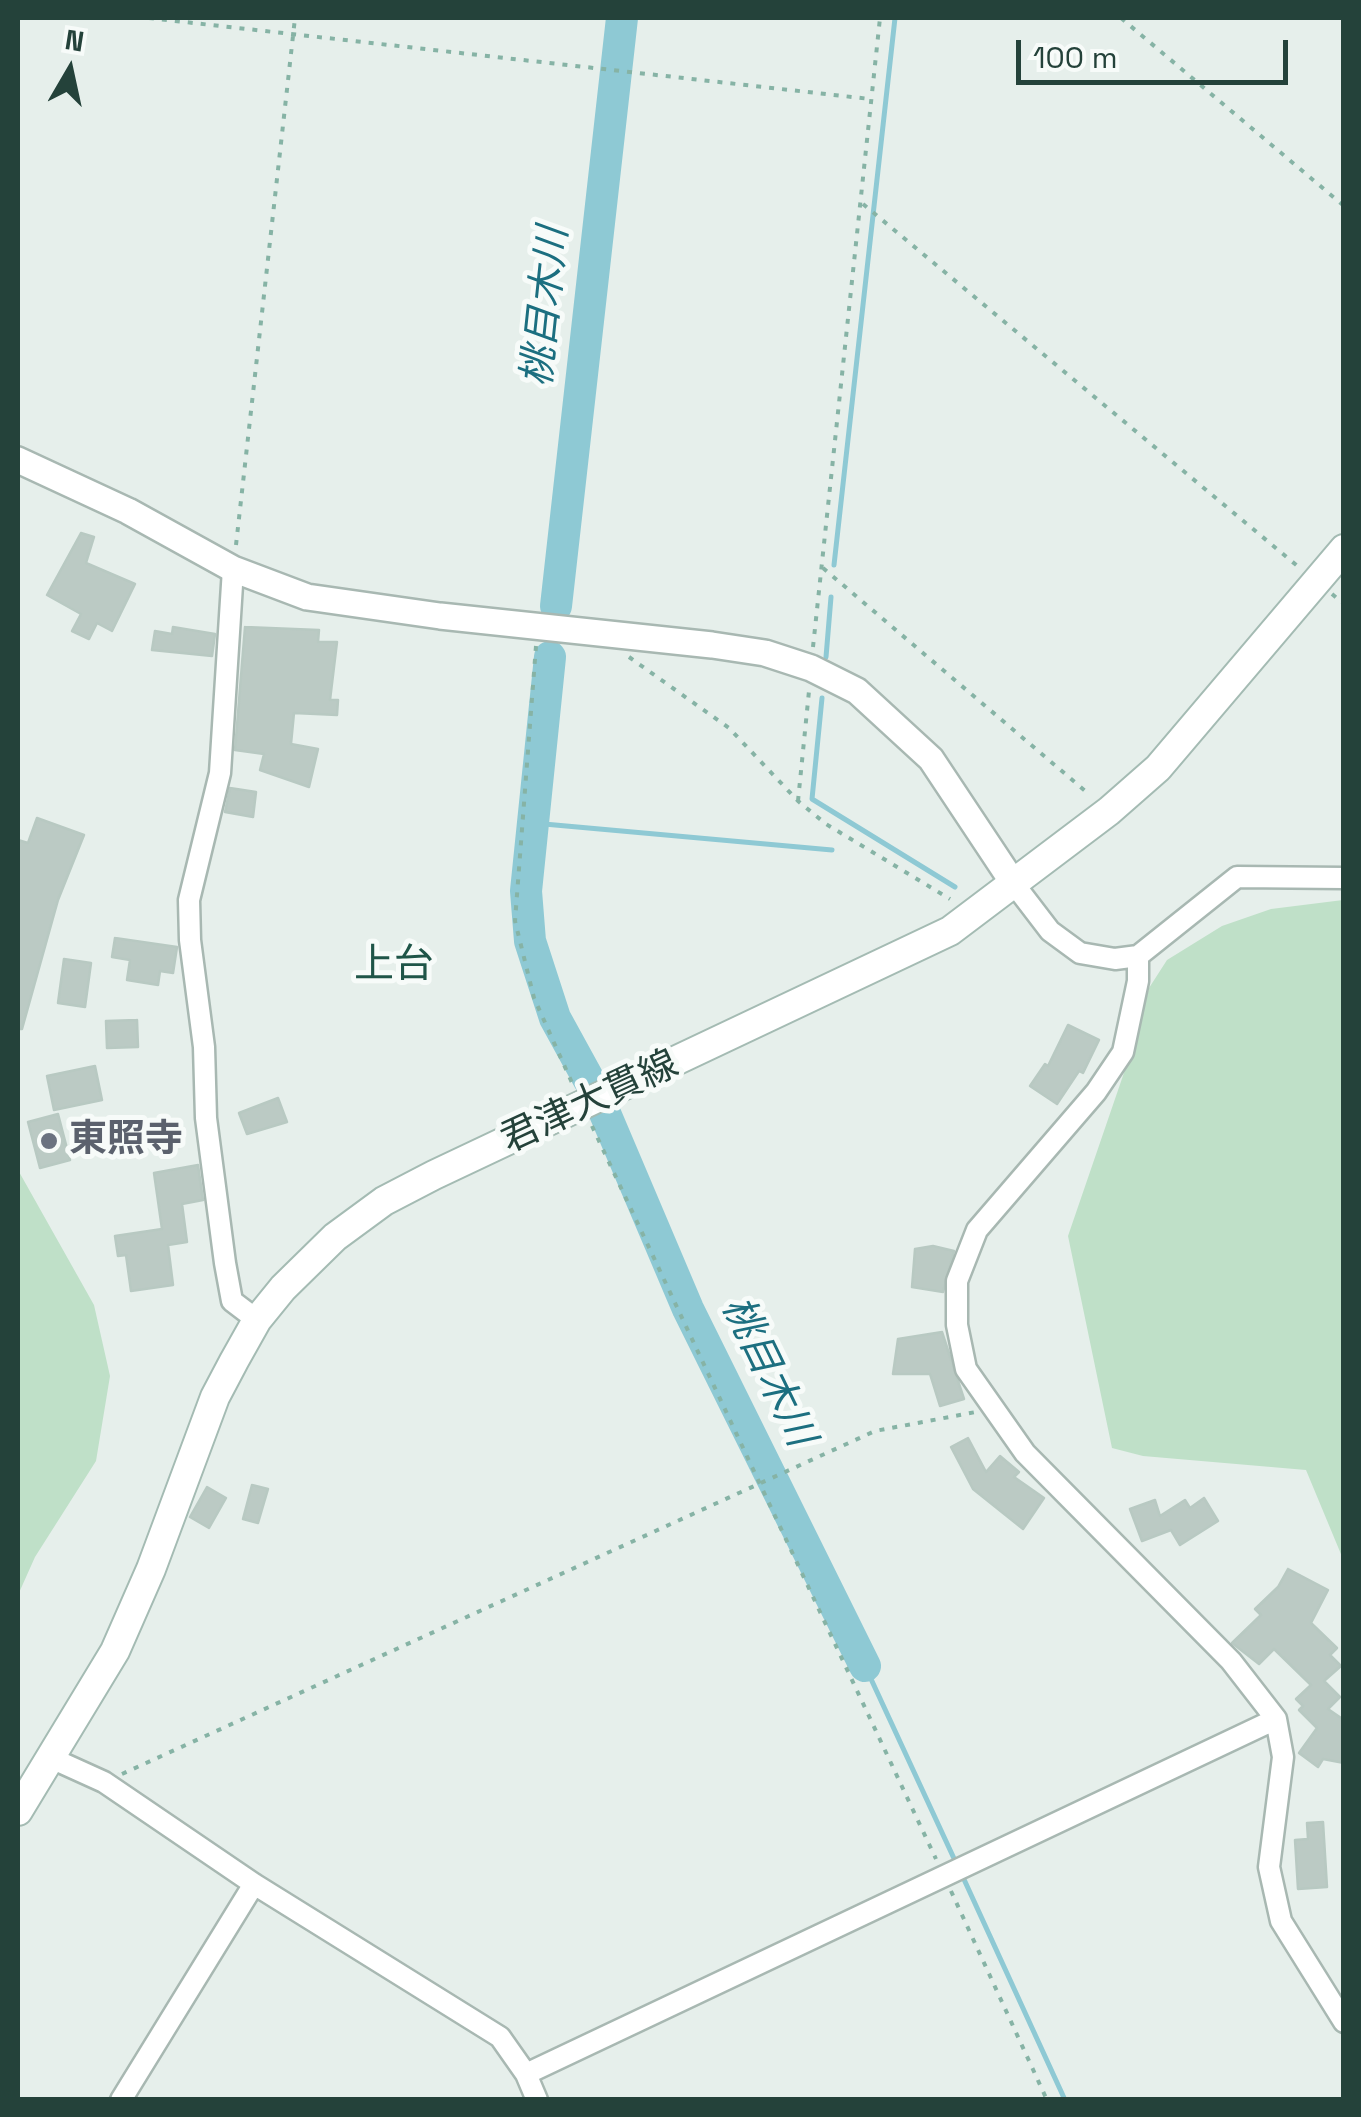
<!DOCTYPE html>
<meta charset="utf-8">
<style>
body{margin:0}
#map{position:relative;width:1361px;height:2117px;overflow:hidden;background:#e6efeb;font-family:"Space Grotesk",sans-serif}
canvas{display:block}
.frame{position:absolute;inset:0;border:20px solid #24423a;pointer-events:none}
.north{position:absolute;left:20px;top:20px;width:100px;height:100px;-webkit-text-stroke:8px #f7fbf9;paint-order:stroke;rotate:9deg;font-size:28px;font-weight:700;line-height:40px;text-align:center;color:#24423a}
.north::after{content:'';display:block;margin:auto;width:35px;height:45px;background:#24423a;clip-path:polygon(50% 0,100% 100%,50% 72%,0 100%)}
.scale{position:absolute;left:1016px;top:40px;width:272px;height:45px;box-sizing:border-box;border:5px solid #24423a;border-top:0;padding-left:12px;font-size:30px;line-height:35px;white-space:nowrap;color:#24423a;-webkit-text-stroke:8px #f7fbf9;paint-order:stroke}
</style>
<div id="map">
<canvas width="1361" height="2117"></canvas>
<div class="frame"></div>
<div class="north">N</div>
<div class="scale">100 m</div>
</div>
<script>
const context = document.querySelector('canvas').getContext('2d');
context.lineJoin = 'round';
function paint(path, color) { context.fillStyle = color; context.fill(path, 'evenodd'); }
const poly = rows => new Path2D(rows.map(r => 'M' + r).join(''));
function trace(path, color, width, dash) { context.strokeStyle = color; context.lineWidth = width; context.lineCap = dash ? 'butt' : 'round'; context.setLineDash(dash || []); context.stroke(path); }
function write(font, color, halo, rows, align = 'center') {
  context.font = font + ' "Space Grotesk","Noto Sans JP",sans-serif'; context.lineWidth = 10; context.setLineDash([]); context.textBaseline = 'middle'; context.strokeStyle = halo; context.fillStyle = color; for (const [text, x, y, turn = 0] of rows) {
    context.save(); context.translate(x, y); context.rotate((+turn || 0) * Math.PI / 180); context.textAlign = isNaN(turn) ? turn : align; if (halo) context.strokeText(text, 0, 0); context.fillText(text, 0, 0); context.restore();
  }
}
paint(poly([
 [1343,900,1343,1559,1306,1470,1143,1456,1112,1448,1068,1236,1139,1029,1149,988,1167,960,1222,926,1271,909],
 [18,1170,94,1305,110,1376,96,1461,35,1557,18,1595]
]), '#bfe0c8');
trace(poly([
 [834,565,895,18],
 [826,657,831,597],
 [822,698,812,799,955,887],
 [533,823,832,850],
 [865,1666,957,1865],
 [962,1875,1065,2100]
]), '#8ec9d4', 5);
trace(poly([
 [556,606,622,18],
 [550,657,526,891,530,941,555,1018,589,1080],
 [604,1111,688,1309,865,1666]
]), '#8ec9d4', 32);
const building = poly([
 [81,533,94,537,86,563,135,584,112,631,97,623,89,639,72,631,81,614,47,595,81,533],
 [173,627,215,634,212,656,152,650,155,631,172,634,173,627],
 [245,627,319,630,318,642,337,642,330,700,338,700,337,715,294,713,291,744,318,749,309,787,260,770,264,754,235,750,245,627],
 [230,788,256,792,253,817,225,812,230,788],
 [37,818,84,835,58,900,22,1029,18,1029,18,840,28,843,37,818],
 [115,938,177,947,173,973,160,971,158,985,127,980,130,960,112,957,115,938],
 [64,959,91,963,85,1007,58,1003,64,959],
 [137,1020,138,1047,107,1048,106,1021,137,1020],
 [1068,1025,1099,1040,1083,1073,1079,1071,1057,1104,1030,1086,1045,1064,1048,1066,1068,1025],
 [95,1066,102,1100,54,1110,47,1076,95,1066],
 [278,1098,287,1122,247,1134,239,1113,278,1098],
 [58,1114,70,1160,40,1168,28,1122,58,1114],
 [198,1165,203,1200,182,1204,187,1242,168,1245,173,1285,131,1291,126,1255,118,1256,115,1236,162,1229,154,1173,198,1165],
 [933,1246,954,1251,943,1292,912,1287,915,1249,933,1246],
 [942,1332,964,1399,940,1406,930,1374,893,1374,898,1339,942,1332],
 [968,1438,986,1472,1000,1456,1019,1472,1014,1477,1044,1498,1023,1529,973,1489,951,1447,968,1438],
 [252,1485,268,1489,258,1523,243,1519,252,1485],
 [207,1487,226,1498,209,1528,190,1517,207,1487],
 [1204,1498,1218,1521,1180,1545,1171,1530,1142,1541,1130,1509,1155,1500,1160,1516,1185,1500,1190,1508,1204,1498],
 [1288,1569,1328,1590,1311,1623,1337,1648,1330,1655,1341,1666,1324,1681,1340,1697,1328,1709,1344,1720,1344,1763,1323,1759,1318,1767,1299,1753,1317,1728,1299,1710,1303,1706,1296,1699,1311,1685,1274,1649,1259,1664,1232,1643,1261,1615,1255,1609,1278,1587,1288,1569],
 [1323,1822,1327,1887,1298,1889,1295,1840,1308,1839,1307,1823,1323,1822]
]);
paint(building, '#bbcac4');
trace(building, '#b8c9c2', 2.5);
const minor = poly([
 [233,569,220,773,189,900,190,940,204,1047,206,1118,225,1263,232,1301,257,1320],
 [1014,884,1050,931,1080,953,1115,959,1138,956,1237,877,1344,878],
 [1138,956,1138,981,1123,1052,1096,1092,977,1230,957,1281,957,1325,966,1369,1025,1453,1231,1661,1276,1719,1283,1757,1269,1867,1281,1921,1344,2022],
 [51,1758,104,1782,254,1884,500,2037,526,2074,537,2100],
 [526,2074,1276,1719],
 [121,2100,254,1884]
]);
const tertiary = poly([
 [18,460,128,511,233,569,307,597,440,616,712,645,765,653,811,668,857,691,931,759,1014,884]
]);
const secondary = poly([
 [18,1811,115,1651,151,1569,215,1397,234,1361,257,1320,283,1288,335,1237,384,1201,434,1175,950,931,1109,811,1158,768,1344,549]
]);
trace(minor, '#a8b8b2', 25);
trace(tertiary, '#a8b8b2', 30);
trace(secondary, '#a4bbb3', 32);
trace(poly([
 [149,18,870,99],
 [1121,18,1344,206],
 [863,204,1301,569],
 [236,545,295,18],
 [823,568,1090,795],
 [1332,594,1344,604],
 [536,646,515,921,534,998,573,1085],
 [813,647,880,18],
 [629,657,729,728,798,801,826,824,950,899],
 [798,801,809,691],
 [592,1126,936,1859],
 [122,1774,875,1431,976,1412],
 [951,1891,1047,2100]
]), '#86b3a5', 4, [5, 8]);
trace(minor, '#fff', 20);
trace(tertiary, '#fff', 25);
trace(secondary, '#fff', 28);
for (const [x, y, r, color] of [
 [49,1141,10,"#6b7280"]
]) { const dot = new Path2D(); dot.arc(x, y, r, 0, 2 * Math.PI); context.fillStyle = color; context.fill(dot); trace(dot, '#f7fbf9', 4); }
write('38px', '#24423a', '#f7fbf9', [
 ["君津大貫線",590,1103,-25]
]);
write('bold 38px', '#5b616d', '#f7fbf9', [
 ["東照寺",69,1141]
], 'left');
write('italic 40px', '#1c6f80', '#f7fbf9', [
 ["桃目木川",547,307,-84],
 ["桃目木川",767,1372,64]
]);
write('40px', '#1f5548', '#f7fbf9', [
 ["上台",394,966]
]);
</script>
